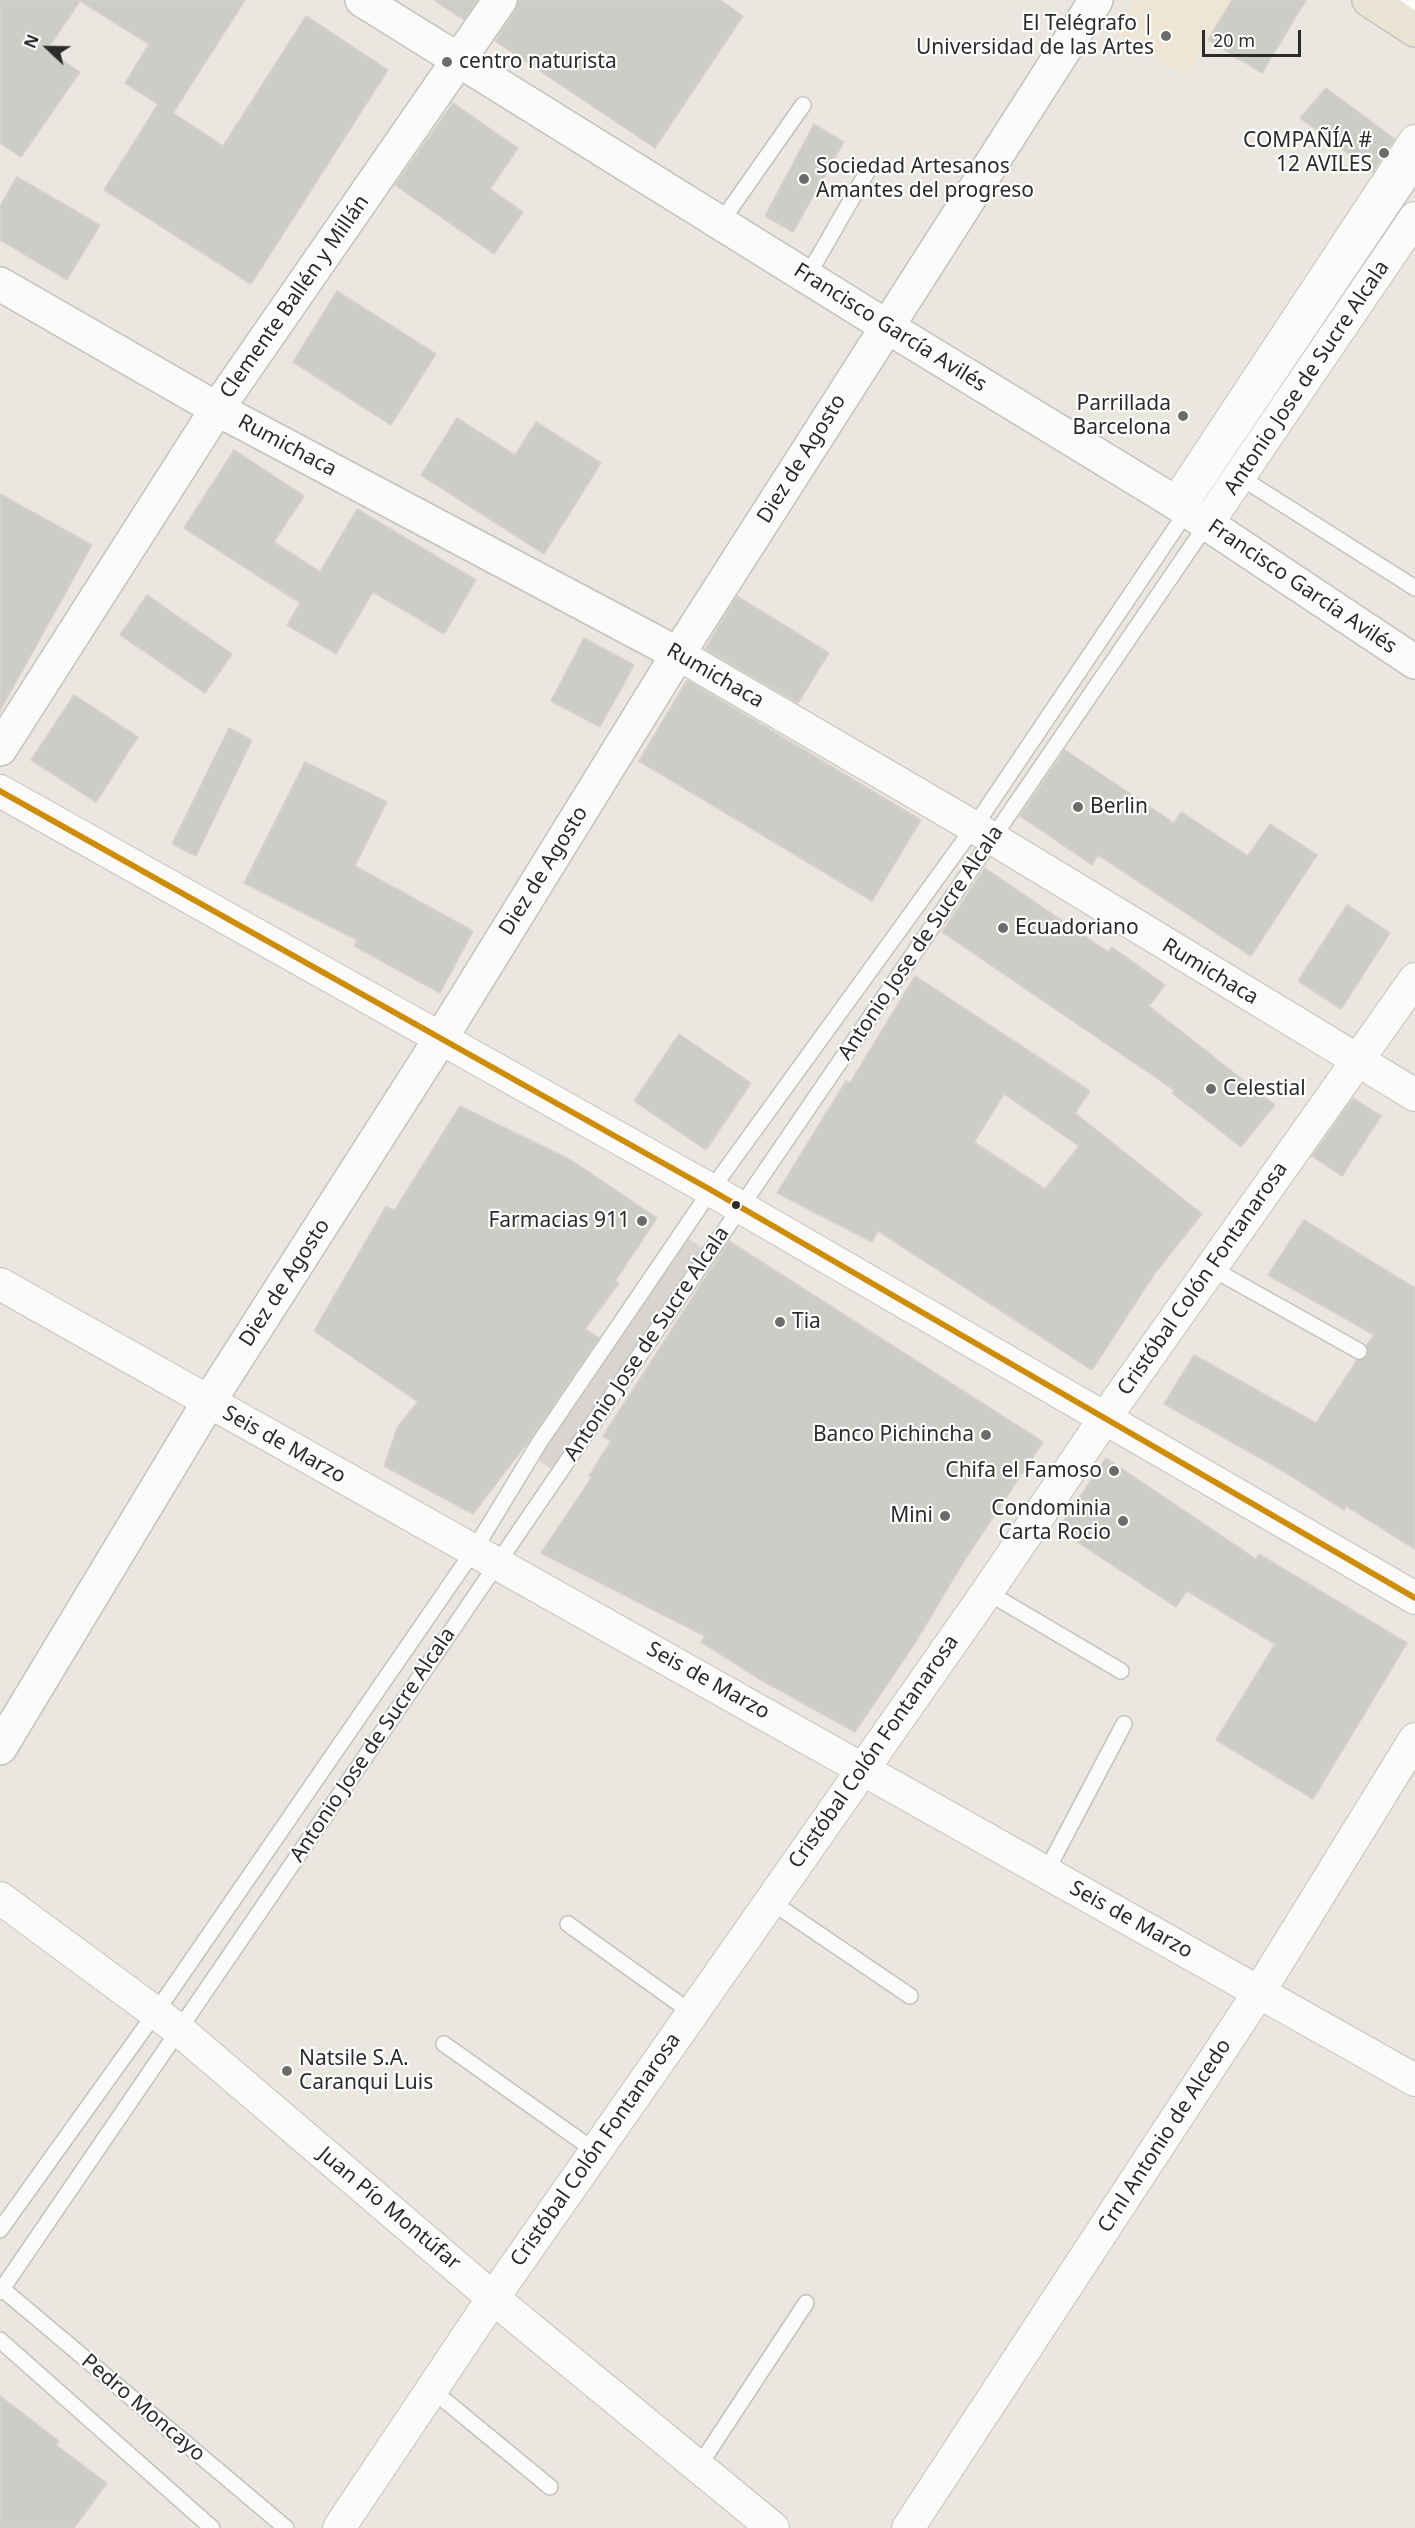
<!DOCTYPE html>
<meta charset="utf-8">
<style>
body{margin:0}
#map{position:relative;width:1415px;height:2528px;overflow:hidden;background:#eae6e0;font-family:"Noto Sans",sans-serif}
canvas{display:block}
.north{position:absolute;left:18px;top:18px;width:60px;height:60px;-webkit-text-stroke:4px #fff;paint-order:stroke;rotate:292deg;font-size:16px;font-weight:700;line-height:24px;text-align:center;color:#2b2b2b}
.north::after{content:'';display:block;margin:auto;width:21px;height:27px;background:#2b2b2b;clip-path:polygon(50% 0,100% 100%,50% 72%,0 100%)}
.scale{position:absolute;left:1202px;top:30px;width:99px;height:27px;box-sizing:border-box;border:3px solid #2b2b2b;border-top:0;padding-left:8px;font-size:18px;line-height:21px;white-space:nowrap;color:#2b2b2b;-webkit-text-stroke:4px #fff;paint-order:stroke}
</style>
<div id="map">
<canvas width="1415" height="2528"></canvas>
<div class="north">N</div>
<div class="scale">20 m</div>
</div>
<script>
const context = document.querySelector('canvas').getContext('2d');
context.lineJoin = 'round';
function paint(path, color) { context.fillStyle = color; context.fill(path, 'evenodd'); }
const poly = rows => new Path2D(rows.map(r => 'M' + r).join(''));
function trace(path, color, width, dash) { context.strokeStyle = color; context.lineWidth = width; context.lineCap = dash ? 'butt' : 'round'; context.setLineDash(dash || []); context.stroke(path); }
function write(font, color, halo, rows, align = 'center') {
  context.font = font + ' "Noto Sans",sans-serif'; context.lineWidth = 4.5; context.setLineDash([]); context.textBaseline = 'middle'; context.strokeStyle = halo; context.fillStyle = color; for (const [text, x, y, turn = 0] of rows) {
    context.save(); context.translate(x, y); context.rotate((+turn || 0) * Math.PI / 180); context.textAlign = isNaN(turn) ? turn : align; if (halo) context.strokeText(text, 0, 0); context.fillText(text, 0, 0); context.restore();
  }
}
paint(poly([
 [1134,0,1232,0,1186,76,1115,32]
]), '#eee5d4');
paint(poly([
 [685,1236,704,1249,553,1470,535,1458]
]), '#d8d4cf');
const building = poly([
 [0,0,245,0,173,113,223,146,306,16,388,70,251,284,104,190,158,104,125,83,149,44,80,1,47,50,80,72,21,157,0,143,0,0],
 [434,0,477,0,464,20,434,0],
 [518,0,720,0,743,16,655,148,495,41,515,11,518,0],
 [1232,0,1306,0,1262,73,1208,40,1232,0],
 [1326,88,1395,139,1373,172,1300,118,1326,88],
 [453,103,518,148,490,189,523,212,494,254,395,185,453,103],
 [814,124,844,142,793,232,765,216,814,124],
 [17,177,100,225,67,280,0,240,0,206,17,177],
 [337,291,436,354,391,425,293,362,337,291],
 [457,418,515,455,536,422,601,463,544,554,421,475,457,418],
 [234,450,304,496,274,542,320,572,357,509,476,580,444,634,373,592,336,654,287,625,300,603,184,528,234,450],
 [0,494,92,545,0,711,0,494],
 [147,595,232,654,205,693,120,635,147,595],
 [737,596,829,653,798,703,705,649,737,596],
 [584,638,634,665,600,727,551,701,584,638],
 [687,680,921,820,872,901,639,761,687,680],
 [74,695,138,737,96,802,31,760,74,695],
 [229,728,252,740,196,856,172,844,229,728],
 [1065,750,1174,823,1181,812,1248,856,1270,824,1317,855,1251,956,1098,855,1092,865,1020,816,1065,750],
 [305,762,387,802,355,866,473,931,440,993,354,946,357,940,244,883,305,762],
 [985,868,1108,952,1112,947,1165,985,1149,1006,1275,1105,1241,1147,1172,1093,1174,1090,942,932,985,868],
 [1347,905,1390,933,1341,1009,1298,981,1347,905],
 [915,976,1090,1091,1075,1113,1202,1214,1155,1273,1092,1370,878,1231,872,1242,777,1193,846,1081,850,1083,915,976],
 [1004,1094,1079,1146,1045,1189,974,1142,1004,1094],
 [679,1034,751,1083,706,1150,634,1101,679,1034],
 [1353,1098,1381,1116,1342,1176,1312,1156,1353,1098],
 [460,1106,571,1160,657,1218,615,1281,619,1283,585,1329,599,1338,531,1438,473,1514,384,1466,398,1426,418,1402,314,1331,386,1206,394,1211,460,1106],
 [1304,1220,1415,1288,1415,1549,1346,1506,1344,1510,1285,1472,1164,1404,1194,1355,1316,1423,1357,1360,1367,1356,1367,1345,1374,1335,1268,1275,1304,1220],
 [729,1241,1043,1442,964,1561,915,1643,855,1732,761,1680,701,1642,705,1636,541,1553,592,1477,589,1476,611,1441,603,1436,729,1241],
 [1106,1458,1256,1559,1259,1554,1407,1643,1313,1799,1216,1740,1275,1644,1187,1591,1176,1607,1058,1529,1106,1458],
 [0,2396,59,2441,56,2445,107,2483,74,2528,0,2528,0,2396]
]);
paint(building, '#ceccc7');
trace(building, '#d5d2cc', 1.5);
const lane = poly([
 [1403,0,1415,8],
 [721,222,803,105],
 [807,277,866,174],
 [1240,477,1415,588],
 [1211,1268,1359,1351],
 [987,1592,1121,1671],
 [1046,1872,1124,1724],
 [770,1901,910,1996],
 [568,1924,692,2013],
 [444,2044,595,2151],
 [0,2230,156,2012,474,1550,539,1443,711,1190,974,827,1415,173],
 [0,2287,286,2528],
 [0,2292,1207,524],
 [0,2340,212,2528],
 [431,2389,550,2487],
 [699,2466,806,2303]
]);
const street = poly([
 [1176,503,1415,141],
 [1207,524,1415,218],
 [678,654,974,827,1415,1095],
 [0,791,711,1190,1415,1598],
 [0,1284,1415,2080],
 [0,1898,179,2030,493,2298,773,2528],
 [339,2528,493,2298,987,1592,1105,1418,1415,979],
 [908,2528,1259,1992,1415,1739]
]);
const secondary = poly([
 [362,0,886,326,1176,503,1415,662],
 [0,284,217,409,678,654],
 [0,749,217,409,500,0],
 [0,1748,208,1403,441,1038,678,654,1096,0]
]);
const primary = poly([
 [1369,0,1415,30]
]);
trace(lane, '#c3c2c2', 18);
trace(street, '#c3c2c2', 34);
trace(secondary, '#c3c2c2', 36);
trace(primary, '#c5c4c1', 36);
trace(lane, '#fcfbfa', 15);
trace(street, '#fcfbfa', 32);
trace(secondary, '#fcfbfa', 33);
trace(primary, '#e8e3d2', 33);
trace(poly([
 [0,791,711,1190,1415,1598]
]), '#ce8d09', 6);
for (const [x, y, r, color] of [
 [1166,36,6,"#6e6c6a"],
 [447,62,6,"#6e6c6a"],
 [1384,153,6,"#6e6c6a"],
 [804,179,6,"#6e6c6a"],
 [1183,416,6,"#6e6c6a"],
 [1078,807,6,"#6e6c6a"],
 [1003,928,6,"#6e6c6a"],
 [1211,1089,6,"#6e6c6a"],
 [736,1205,5,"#2b2b2b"],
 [642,1221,6,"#6e6c6a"],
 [780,1322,6,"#6e6c6a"],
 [986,1435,6,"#6e6c6a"],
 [1114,1471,6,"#6e6c6a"],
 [945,1516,6,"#6e6c6a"],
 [1123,1521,6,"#6e6c6a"],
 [287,2071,6,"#6e6c6a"]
]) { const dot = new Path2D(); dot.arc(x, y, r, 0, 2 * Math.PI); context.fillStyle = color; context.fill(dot); trace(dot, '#fff', 2); }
write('21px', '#2b2b2b', '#fff', [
 ["El Telégrafo |",1154,24],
 ["Universidad de las Artes",1154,48],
 ["centro naturista",459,62,"left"],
 ["COMPAÑÍA #",1372,141],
 ["12 AVILES",1372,165],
 ["Sociedad Artesanos",816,167,"left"],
 ["Amantes del progreso",816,191,"left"],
 ["Parrillada",1171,404],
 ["Barcelona",1171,428],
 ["Berlin",1090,807,"left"],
 ["Ecuadoriano",1015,928,"left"],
 ["Celestial",1223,1089,"left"],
 ["Farmacias 911",630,1221],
 ["Tia",792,1322,"left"],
 ["Banco Pichincha",974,1435],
 ["Chifa el Famoso",1102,1471],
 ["Condominia",1111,1509],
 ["Carta Rocio",1111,1533],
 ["Mini",933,1516],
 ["Natsile S.A.",299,2059,"left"],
 ["Caranqui Luis",299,2083,"left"]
], 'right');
write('21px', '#2b2b2b', '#fff', [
 ["Clemente Ballén y Millán",295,297,-55],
 ["Francisco García Avilés",890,328,32],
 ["Antonio Jose de Sucre Alcala",1307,378,-56],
 ["Rumichaca",287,446,28],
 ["Diez de Agosto",802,459,-58],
 ["Francisco García Avilés",1302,587,34],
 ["Rumichaca",715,676,30],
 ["Diez de Agosto",544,871,-58],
 ["Antonio Jose de Sucre Alcala",921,943,-56],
 ["Rumichaca",1210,972,31],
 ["Cristóbal Colón Fontanarosa",1203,1279,-55],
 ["Diez de Agosto",285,1283,-57],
 ["Antonio Jose de Sucre Alcala",647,1344,-56],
 ["Seis de Marzo",284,1445,29],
 ["Seis de Marzo",708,1681,29],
 ["Antonio Jose de Sucre Alcala",373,1745,-56],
 ["Cristóbal Colón Fontanarosa",874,1752,-55],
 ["Seis de Marzo",1131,1920,29],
 ["Crnl Antonio de Alcedo",1165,2136,-57],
 ["Cristóbal Colón Fontanarosa",596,2150,-55],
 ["Juan Pío Montúfar",389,2209,40],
 ["Pedro Moncayo",143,2408,40]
]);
</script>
